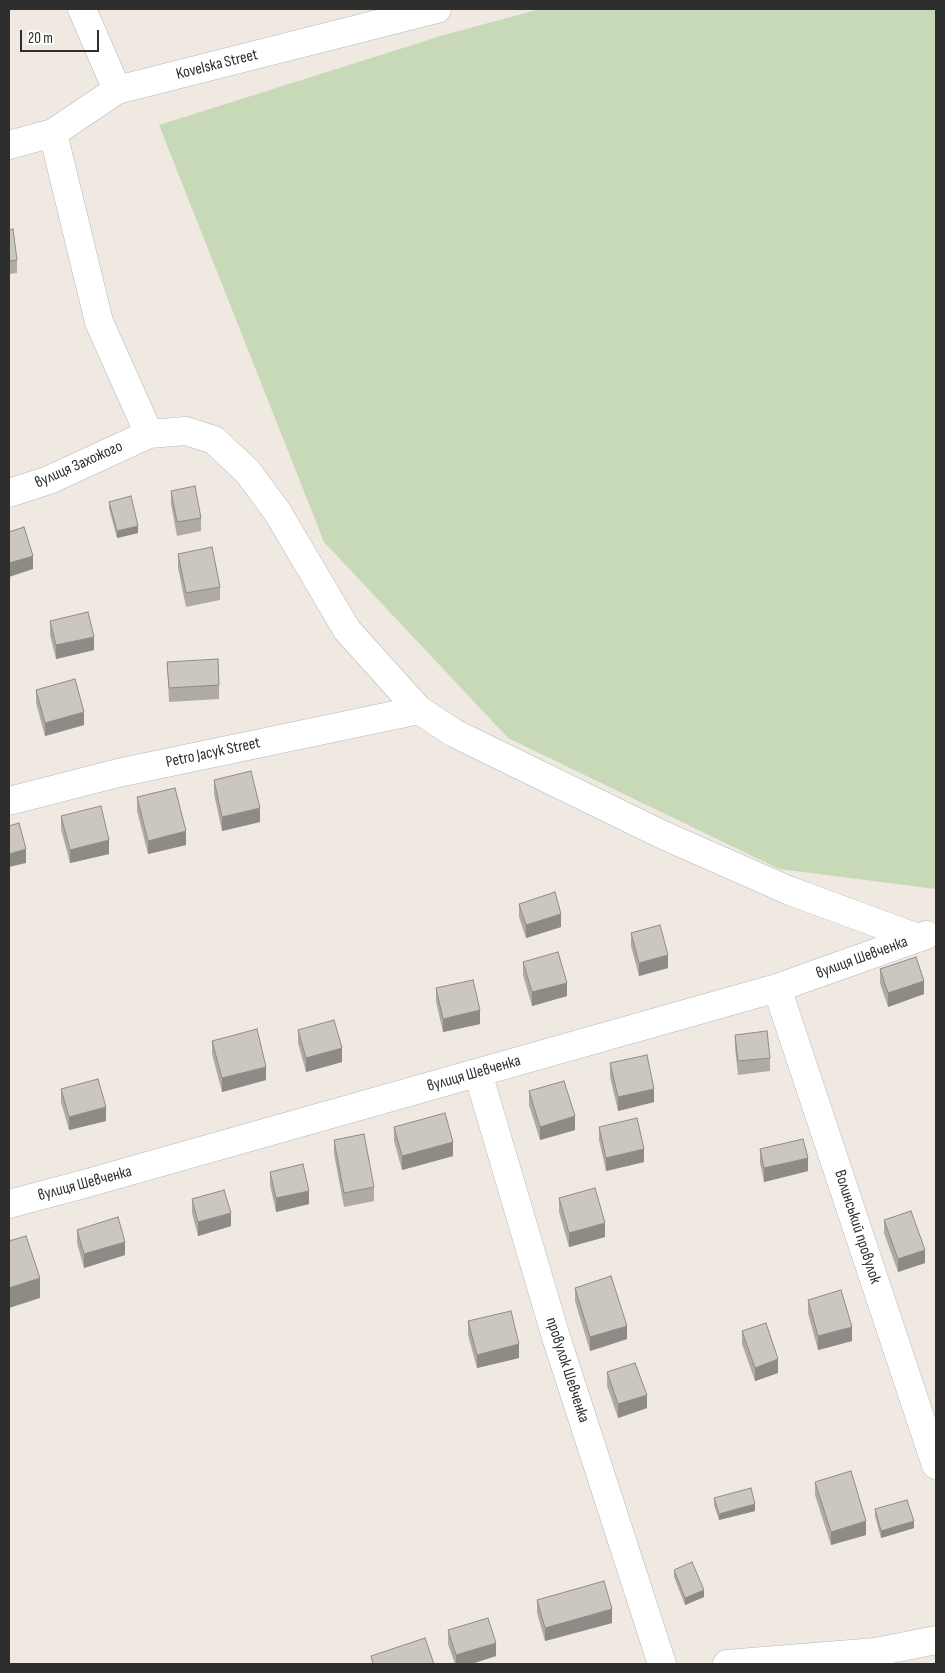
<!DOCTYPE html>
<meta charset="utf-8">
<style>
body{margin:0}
#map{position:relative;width:945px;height:1673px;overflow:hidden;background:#efe9e1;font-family:"Sofia Sans Condensed",sans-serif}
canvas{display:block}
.frame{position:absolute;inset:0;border:10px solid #2e2e2e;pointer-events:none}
.scale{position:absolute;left:20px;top:30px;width:79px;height:22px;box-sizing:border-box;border:2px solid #2e2e2e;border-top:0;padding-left:6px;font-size:15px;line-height:18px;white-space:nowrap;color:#2e2e2e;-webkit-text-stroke:4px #fff;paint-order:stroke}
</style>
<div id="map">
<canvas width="945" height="1673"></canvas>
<div class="frame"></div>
<div class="scale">20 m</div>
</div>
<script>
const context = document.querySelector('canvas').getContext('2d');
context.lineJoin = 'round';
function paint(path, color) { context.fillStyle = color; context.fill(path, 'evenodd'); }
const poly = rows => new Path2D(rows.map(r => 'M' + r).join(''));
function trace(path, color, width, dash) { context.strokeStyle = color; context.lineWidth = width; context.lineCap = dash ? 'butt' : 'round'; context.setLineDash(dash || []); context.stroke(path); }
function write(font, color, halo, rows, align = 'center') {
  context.font = font + ' "Sofia Sans Condensed",sans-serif'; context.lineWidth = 5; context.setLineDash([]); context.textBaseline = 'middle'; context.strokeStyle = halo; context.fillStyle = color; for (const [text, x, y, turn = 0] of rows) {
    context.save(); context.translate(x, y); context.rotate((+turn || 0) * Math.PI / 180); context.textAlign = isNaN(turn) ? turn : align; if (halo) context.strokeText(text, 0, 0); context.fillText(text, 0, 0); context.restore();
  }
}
paint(poly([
 [540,9,936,9,936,889,779,869,508,738,324,542,159,125,444,35]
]), '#c8d9b8');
const minor = poly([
 [82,9,117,90],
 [53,133,99,322,149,434,186,431,214,440,248,472,278,513,347,630,419,710,454,733,663,835,790,891,918,938],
 [9,145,53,133,117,90,437,9],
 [9,493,49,480,149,434],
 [9,801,118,773,419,710],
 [777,988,936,1465],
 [478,1073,556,1337,662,1664],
 [9,1204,84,1184,777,988,926,935],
 [727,1664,876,1652,936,1640]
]);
trace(minor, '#b4b7c1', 29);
trace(minor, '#fff', 28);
paint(poly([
 [9,230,17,260,17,273,9,274],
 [171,491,201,518,201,531,177,536,171,504],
 [109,502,138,533,117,538,109,508],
 [178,554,220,587,220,600,186,607,178,568],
 [50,621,94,650,56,659,50,635],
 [167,662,219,685,219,699,169,702],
 [36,690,84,725,45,736,36,703],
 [214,780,260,822,222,831,214,794],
 [137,797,186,845,148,854,137,811],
 [61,816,109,854,70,863,61,829],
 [519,904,561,927,526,938,519,917],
 [631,933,668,968,639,976,631,946],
 [523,962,567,996,532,1006,523,975],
 [880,969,924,994,888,1007,880,983],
 [436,988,480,1024,443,1032,436,1002],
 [298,1030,342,1062,306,1072,298,1043],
 [735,1035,770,1058,770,1071,738,1075,735,1048],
 [212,1041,266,1080,222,1092,212,1054],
 [610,1063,654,1102,618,1111,610,1077],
 [61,1089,106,1121,69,1130,61,1102],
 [529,1091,575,1130,540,1140,529,1105],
 [394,1127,453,1156,402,1170,394,1141],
 [599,1127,644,1162,606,1171,599,1140],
 [334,1140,374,1187,374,1201,344,1207,334,1154],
 [760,1149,808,1171,764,1182,760,1163],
 [270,1172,309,1204,276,1212,270,1185],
 [559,1198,605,1237,569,1247,559,1212],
 [192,1199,231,1226,198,1236,192,1213],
 [884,1220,925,1263,898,1272,884,1233],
 [77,1230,125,1255,84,1268,77,1243],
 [575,1288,627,1339,590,1351,575,1301],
 [808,1300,852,1341,818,1350,808,1313],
 [468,1321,519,1358,477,1368,468,1335],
 [742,1331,778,1373,755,1381,742,1344],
 [607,1372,647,1408,618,1418,607,1386],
 [815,1482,866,1535,831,1545,815,1495],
 [714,1498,755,1511,719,1520,714,1505],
 [875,1509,914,1528,881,1538,875,1516],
 [674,1570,704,1597,685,1605,674,1577],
 [537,1600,612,1623,545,1641,537,1613],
 [448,1630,496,1656,471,1664,455,1664,448,1644]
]), '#afaba4');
paint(poly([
 [138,526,138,533,117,538,117,531],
 [33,556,33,569,9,577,9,563],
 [94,637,94,650,56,659,56,645],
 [84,712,84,725,45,736,45,723],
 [260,808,260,822,222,831,222,817],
 [186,831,186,845,148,854,148,841],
 [109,840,109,854,70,863,70,850],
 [26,849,26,863,9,867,9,854],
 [561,914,561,927,526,938,526,925],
 [668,955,668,968,639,976,639,963],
 [924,981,924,994,888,1007,888,993],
 [567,983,567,996,532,1006,532,992],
 [480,1010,480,1024,443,1032,443,1019],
 [342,1048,342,1062,306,1072,306,1058],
 [266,1067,266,1080,222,1092,222,1078],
 [654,1089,654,1102,618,1111,618,1097],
 [106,1107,106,1121,69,1130,69,1117],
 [575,1116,575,1130,540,1140,540,1127],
 [453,1142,453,1156,402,1170,402,1156],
 [644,1149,644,1162,606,1171,606,1158],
 [808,1158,808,1171,764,1182,764,1168],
 [309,1191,309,1204,276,1212,276,1198],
 [231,1213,231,1226,198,1236,198,1222],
 [605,1223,605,1237,569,1247,569,1233],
 [125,1242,125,1255,84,1268,84,1254],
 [925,1250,925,1263,898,1272,898,1259],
 [40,1278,40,1298,9,1308,9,1288],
 [627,1326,627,1339,590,1351,590,1337],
 [852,1327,852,1341,818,1350,818,1336],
 [519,1344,519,1358,477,1368,477,1355],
 [778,1359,778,1373,755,1381,755,1368],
 [647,1395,647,1408,618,1418,618,1404],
 [755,1504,755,1511,719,1520,719,1514],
 [866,1521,866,1535,831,1545,831,1532],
 [914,1521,914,1528,881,1538,881,1531],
 [704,1590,704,1597,685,1605,685,1598],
 [612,1609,612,1623,545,1641,545,1628],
 [496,1643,496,1656,471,1664,456,1664,456,1655]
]), '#8e8b86');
const building = poly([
 [13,229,17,260,9,261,9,230,13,229],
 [195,486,201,518,177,522,171,491,195,486],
 [131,496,138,526,117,531,109,502,131,496],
 [24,527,33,556,9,563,9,532,24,527],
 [212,547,220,587,186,593,178,554,212,547],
 [88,612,94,637,56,645,50,621,88,612],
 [218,659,219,685,169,688,167,662,218,659],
 [75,679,84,712,45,723,36,690,75,679],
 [251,771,260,808,222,817,214,780,251,771],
 [175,788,186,831,148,841,137,797,175,788],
 [101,806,109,840,70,850,61,816,101,806],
 [19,823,26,849,9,854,9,826,19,823],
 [555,892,561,914,526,925,519,904,555,892],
 [660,925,668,955,639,963,631,933,660,925],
 [558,952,567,983,532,992,523,962,558,952],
 [916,957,924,981,888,993,880,969,916,957],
 [473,980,480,1010,443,1019,436,988,473,980],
 [334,1020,342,1048,306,1058,298,1030,334,1020],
 [257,1029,266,1067,222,1078,212,1041,257,1029],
 [767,1031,770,1058,738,1061,735,1035,767,1031],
 [647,1055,654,1089,618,1097,610,1063,647,1055],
 [98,1079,106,1107,69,1117,61,1089,98,1079],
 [564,1081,575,1116,540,1127,529,1091,564,1081],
 [445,1113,453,1142,402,1156,394,1127,445,1113],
 [637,1118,644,1149,606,1158,599,1127,637,1118],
 [364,1134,374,1187,344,1193,334,1140,364,1134],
 [803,1139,808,1158,764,1168,760,1149,803,1139],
 [303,1164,309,1191,276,1198,270,1172,303,1164],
 [595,1188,605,1223,569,1233,559,1198,595,1188],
 [224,1190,231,1213,198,1222,192,1199,224,1190],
 [911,1211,925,1250,898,1259,884,1220,911,1211],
 [118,1217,125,1242,84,1254,77,1230,118,1217],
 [26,1236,40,1278,9,1288,9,1241,26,1236],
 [611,1276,627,1326,590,1337,575,1288,611,1276],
 [841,1290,852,1327,818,1336,808,1300,841,1290],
 [511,1311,519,1344,477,1355,468,1321,511,1311],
 [766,1323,778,1359,755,1368,742,1331,766,1323],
 [635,1363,647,1395,618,1404,607,1372,635,1363],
 [851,1471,866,1521,831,1532,815,1482,851,1471],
 [751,1488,755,1504,719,1514,714,1498,751,1488],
 [907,1500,914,1521,881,1531,875,1509,907,1500],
 [692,1562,704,1590,685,1598,674,1570,692,1562],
 [604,1581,612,1609,545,1628,537,1600,604,1581],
 [488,1618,496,1643,456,1655,448,1630,488,1618],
 [425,1638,434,1664,373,1664,371,1656,425,1638]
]);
paint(building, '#cbc7bf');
trace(building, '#8e8b86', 1);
write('16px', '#2e2e2e', '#fff', [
 ["Kovelska Street",217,65,-14],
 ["вулиця Захожого",79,465,-24],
 ["Petro Jacyk Street",213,753,-12],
 ["вулиця Шевченка",862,958,-20],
 ["вулиця Шевченка",474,1074,-16],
 ["вулиця Шевченка",85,1184,-15],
 ["Волинський провулок",857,1227,72],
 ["провулок Шевченка",567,1370,72]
]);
</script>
